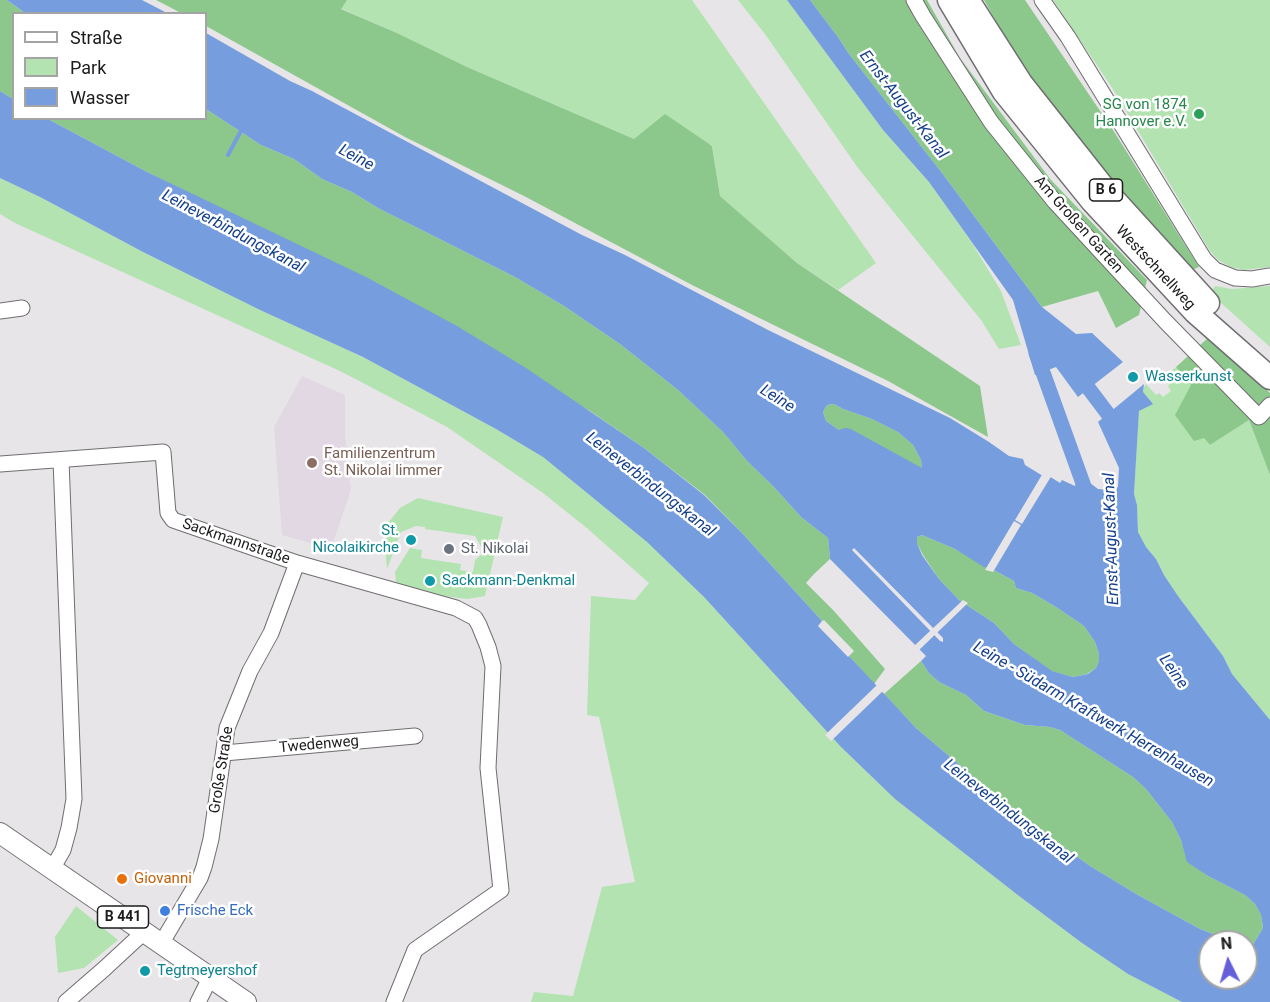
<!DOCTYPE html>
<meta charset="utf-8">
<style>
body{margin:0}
#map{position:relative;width:1270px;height:1002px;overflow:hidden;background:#e8e5e9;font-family:Roboto,sans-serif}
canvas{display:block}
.legend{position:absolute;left:12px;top:12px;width:195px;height:108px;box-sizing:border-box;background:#fff;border:2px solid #a5a4a5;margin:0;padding:8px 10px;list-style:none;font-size:18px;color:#1d1c1d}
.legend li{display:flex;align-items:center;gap:12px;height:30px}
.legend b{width:30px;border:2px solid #a5a4a5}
.north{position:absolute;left:1198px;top:930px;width:60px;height:60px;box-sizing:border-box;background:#fff;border:2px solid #a5a4a5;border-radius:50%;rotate:355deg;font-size:16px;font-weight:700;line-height:24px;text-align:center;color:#1d1c1d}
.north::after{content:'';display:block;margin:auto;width:21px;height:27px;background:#6560d9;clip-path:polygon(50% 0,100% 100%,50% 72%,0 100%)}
</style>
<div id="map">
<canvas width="1270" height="1002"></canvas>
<ul class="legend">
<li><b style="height:8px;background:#fff"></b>Straße</li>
<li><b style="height:16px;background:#b2e3b0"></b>Park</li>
<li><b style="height:16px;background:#769dde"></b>Wasser</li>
</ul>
<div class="north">N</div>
</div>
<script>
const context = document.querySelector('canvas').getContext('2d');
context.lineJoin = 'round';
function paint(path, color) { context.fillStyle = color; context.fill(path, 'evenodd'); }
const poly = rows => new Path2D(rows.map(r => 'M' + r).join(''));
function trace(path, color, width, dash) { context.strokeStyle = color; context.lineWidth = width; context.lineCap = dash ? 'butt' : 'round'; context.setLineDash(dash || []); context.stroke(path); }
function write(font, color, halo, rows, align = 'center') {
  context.font = font + ' Roboto,sans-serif'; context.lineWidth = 5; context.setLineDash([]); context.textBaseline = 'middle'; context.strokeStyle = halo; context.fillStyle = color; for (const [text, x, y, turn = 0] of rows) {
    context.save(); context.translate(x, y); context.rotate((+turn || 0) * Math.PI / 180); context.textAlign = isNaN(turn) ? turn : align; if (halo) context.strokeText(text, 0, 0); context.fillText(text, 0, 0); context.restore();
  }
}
paint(poly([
 [302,376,345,395,345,436,351,490,331,549,282,535,274,427]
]), '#e1d8e3');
paint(poly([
 [347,0,692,0,876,263,838,290,797,263,720,196,712,145,634,139,467,67,397,33,340,8],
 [738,0,787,0,883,130,929,182,972,243,1001,291,1021,345,999,349,981,320,858,168,765,34],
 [1053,0,1270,0,1270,267,1244,270,1231,267,1218,260,1210,251,1111,86],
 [0,178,42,198,143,252,260,310,363,357,496,429,543,457,647,542,704,597,841,747,895,799,1019,896,1082,943,1128,974,1182,1002,531,1002,534,992,573,996,602,887,635,882,599,717,587,715,591,596,635,600,649,583,588,529,543,493,447,427,342,372,15,223,0,214],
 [1215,286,1232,289,1270,286,1270,347,1210,293],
 [1176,367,1191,385,1204,438,1210,445,1249,420,1270,475,1270,720,1232,674,1223,656,1178,596,1164,575,1156,559,1146,547,1138,532,1137,505,1134,494,1139,411,1144,387,1146,384,1156,395,1159,393,1163,397,1171,391,1168,386,1170,384,1164,378],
 [418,498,503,517,485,596,467,599,429,594,396,582,395,572,410,548,422,550,421,558,461,564,460,570,473,572,475,560,481,555,482,548,475,536,425,529,425,527,416,526,401,532,387,569,385,543,388,523,400,508],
 [76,906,118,940,84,968,58,973,55,937]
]), '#b2e3b0');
paint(poly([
 [0,0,7,0,25,13,14,14,13,99,0,91],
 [156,0,347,0,341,9,397,33,467,67,634,139,665,114,712,146,720,196,797,263,980,386,988,437,888,381,692,285,524,196,405,137,206,26,206,14,181,13],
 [810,0,927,0,960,58,1051,180,1147,280,1139,315,1116,328,1098,291,1042,307,942,173,849,54,838,37],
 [984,0,1025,0,1113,130,1199,267,1190,271,1100,165,1020,64],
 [206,109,261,145,294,159,322,179,352,192,378,208,515,277,564,306,620,344,678,390,723,432,747,461,774,487,801,517,828,538,830,559,814,574,806,583,834,611,885,669,874,684,849,656,854,651,824,620,822,621,742,533,705,495,644,448,590,411,201,199,147,172,48,119,206,118],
 [1209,337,1270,393,1270,475,1249,420,1210,445,1204,438,1194,441,1175,415,1191,385,1176,367],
 [834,404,843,409,872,419,898,432,913,445,921,460,922,472,916,474,890,466,826,421,823,412,827,405],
 [922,535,955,549,1014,581,1016,588,1032,593,1056,607,1084,626,1095,642,1099,654,1099,661,1096,668,1087,674,1073,677,1051,671,1014,644,994,623,959,600,939,579,923,555,917,543,917,537],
 [921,661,929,673,939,682,966,695,984,711,1025,725,1050,727,1060,730,1133,777,1146,789,1172,822,1181,840,1188,862,1208,876,1245,895,1255,904,1261,915,1263,928,1251,948,1246,947,1246,942,1234,942,1200,929,1138,895,1090,866,1030,823,982,784,916,728,884,694]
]), '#8cc88b');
paint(poly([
 [7,0,142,0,167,13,25,13],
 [787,0,810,0,838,37,849,54,942,173,1042,307,1076,334,1092,333,1123,362,1078,397,1056,367,1035,375,1013,300,929,182,883,130],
 [206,33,290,81,312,91,582,235,625,255,768,330,950,418,989,442,1009,456,1023,459,1025,465,1038,473,1043,476,1049,476,1060,483,1062,480,1075,486,1077,481,1073,471,1082,469,1090,483,1098,489,1109,490,1118,487,1119,468,1098,422,1144,384,1143,392,1153,404,1139,411,1134,494,1137,505,1138,532,1146,547,1156,559,1164,575,1178,596,1223,656,1232,674,1270,720,1270,1002,1182,1002,1128,974,1082,943,1019,896,895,799,841,747,704,597,647,542,543,457,496,429,363,357,260,310,143,252,42,198,0,178,0,91,13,99,14,118,48,119,147,172,366,277,457,326,526,368,644,448,704,495,742,533,822,621,818,626,848,657,849,656,916,728,982,784,1030,823,1090,866,1138,895,1200,929,1234,942,1210,942,1210,978,1246,978,1246,947,1251,948,1263,928,1261,915,1255,904,1245,895,1208,876,1187,862,1181,840,1172,822,1146,789,1133,777,1060,730,1050,727,1025,725,984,711,966,695,939,682,929,673,921,661,926,656,830,559,828,538,801,517,774,487,747,461,723,432,678,390,620,344,564,306,515,277,378,208,352,192,322,179,294,159,261,145,206,109],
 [834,404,843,409,872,419,898,432,913,445,921,460,922,472,916,474,890,466,826,421,823,412,827,405],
 [922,535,955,549,984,567,992,569,1014,581,1016,588,1032,593,1056,607,1084,626,1095,642,1099,654,1099,661,1096,668,1088,674,1073,677,1052,671,1014,644,994,623,959,600,939,579,922,555,917,543,917,537],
 [854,548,943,638,943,642,940,641,852,550]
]), '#769dde');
paint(poly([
 [1043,473,1052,475,1022,524,1015,520],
 [1014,521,1021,525,993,572,985,570],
 [963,600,968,603,917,652,913,647],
 [878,684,884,690,831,741,825,735]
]), '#e8e5e9');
trace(poly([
 [228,155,242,129]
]), '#769dde', 4);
trace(poly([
 [1036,353,1085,489],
 [1077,373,1108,414,1118,432]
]), '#769dde', 15);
trace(poly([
 [846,440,928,485]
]), '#769dde', 24);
const minor = poly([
 [914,0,923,16,991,122,1055,202,1165,321,1259,417,1270,405],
 [1042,0,1068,37,1204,259,1215,270,1235,278,1252,279,1270,276],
 [0,311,22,308],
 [0,464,163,452,168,513,173,520,297,563,456,608,475,618,479,625,488,647,493,666,488,768,501,890,415,950,394,1002],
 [224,753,415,736],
 [52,869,63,850,69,828,74,799,61,460],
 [161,944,200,878,204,867,211,839,227,728,250,671,271,633,297,563],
 [66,1002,104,969,144,932],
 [198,1002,210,978]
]);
const major = poly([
 [0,833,246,1002]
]);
const highway = poly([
 [949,0,1004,92,1092,201,1195,312,1270,378],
 [968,0,1021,83,1108,193,1208,303]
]);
trace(minor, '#706d71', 17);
trace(major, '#706d71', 22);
trace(highway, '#706d71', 25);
trace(minor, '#fff', 15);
trace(major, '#fff', 20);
trace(highway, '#fff', 22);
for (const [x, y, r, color] of [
 [1199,114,6,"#2e9e5b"],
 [1133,377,6,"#0f9aa8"],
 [312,463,6,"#8d6e63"],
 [411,540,6,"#0f9aa8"],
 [449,549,6,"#6b7280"],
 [430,581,6,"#0f9aa8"],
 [122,879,6,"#e8710a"],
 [165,911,6,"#3f7fe0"],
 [145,971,6,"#0f9aa8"]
]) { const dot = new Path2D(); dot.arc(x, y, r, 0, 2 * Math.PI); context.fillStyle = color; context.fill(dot); trace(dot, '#fff', 2); }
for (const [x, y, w] of [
 [1106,190,33],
 [123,917,51]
]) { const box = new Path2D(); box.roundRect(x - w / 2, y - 11, w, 22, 4.5); context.fillStyle = '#fff'; context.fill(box); trace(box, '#1d1c1d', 1.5); }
write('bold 14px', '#1d1c1d', null, [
 ["B 6",1106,190],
 ["B 441",123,917]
]);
write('15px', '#27864d', '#fff', [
 ["SG von 1874",1187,105],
 ["Hannover e.V.",1187,122]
], 'right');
write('15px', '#1d1c1d', '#fff', [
 ["Am Großen Garten",1078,225,48],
 ["Westschnellweg",1155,268,47],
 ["Sackmannstraße",236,542,19],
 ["Twedenweg",319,745,-5],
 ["Große Straße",222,770,-81]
]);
write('15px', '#0d838f', '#fff', [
 ["Wasserkunst",1145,377],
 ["St.",399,531,"right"],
 ["Nicolaikirche",399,548,"right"],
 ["Sackmann-Denkmal",442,581],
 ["Tegtmeyershof",157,971]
], 'left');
write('15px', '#785e54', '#fff', [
 ["Familienzentrum",324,454],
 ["St. Nikolai limmer",324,471]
], 'left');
write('15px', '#5b616d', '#fff', [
 ["St. Nikolai",461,549]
], 'left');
write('15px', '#c56008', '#fff', [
 ["Giovanni",134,879]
], 'left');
write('15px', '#366cbe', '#fff', [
 ["Frische Eck",177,911]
], 'left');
write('italic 16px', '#143f8c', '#fff', [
 ["Ernst-August-Kanal",903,105,52],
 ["Leine",356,158,28],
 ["Leineverbindungskanal",233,232,28],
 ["Leine",777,399,32],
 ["Leineverbindungskanal",650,485,38],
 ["Ernst-August-Kanal",1112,539,-92],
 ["Leine",1173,672,55],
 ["Leine - Südarm Kraftwerk Herrenhausen",1093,715,30],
 ["Leineverbindungskanal",1008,812,38]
]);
</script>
